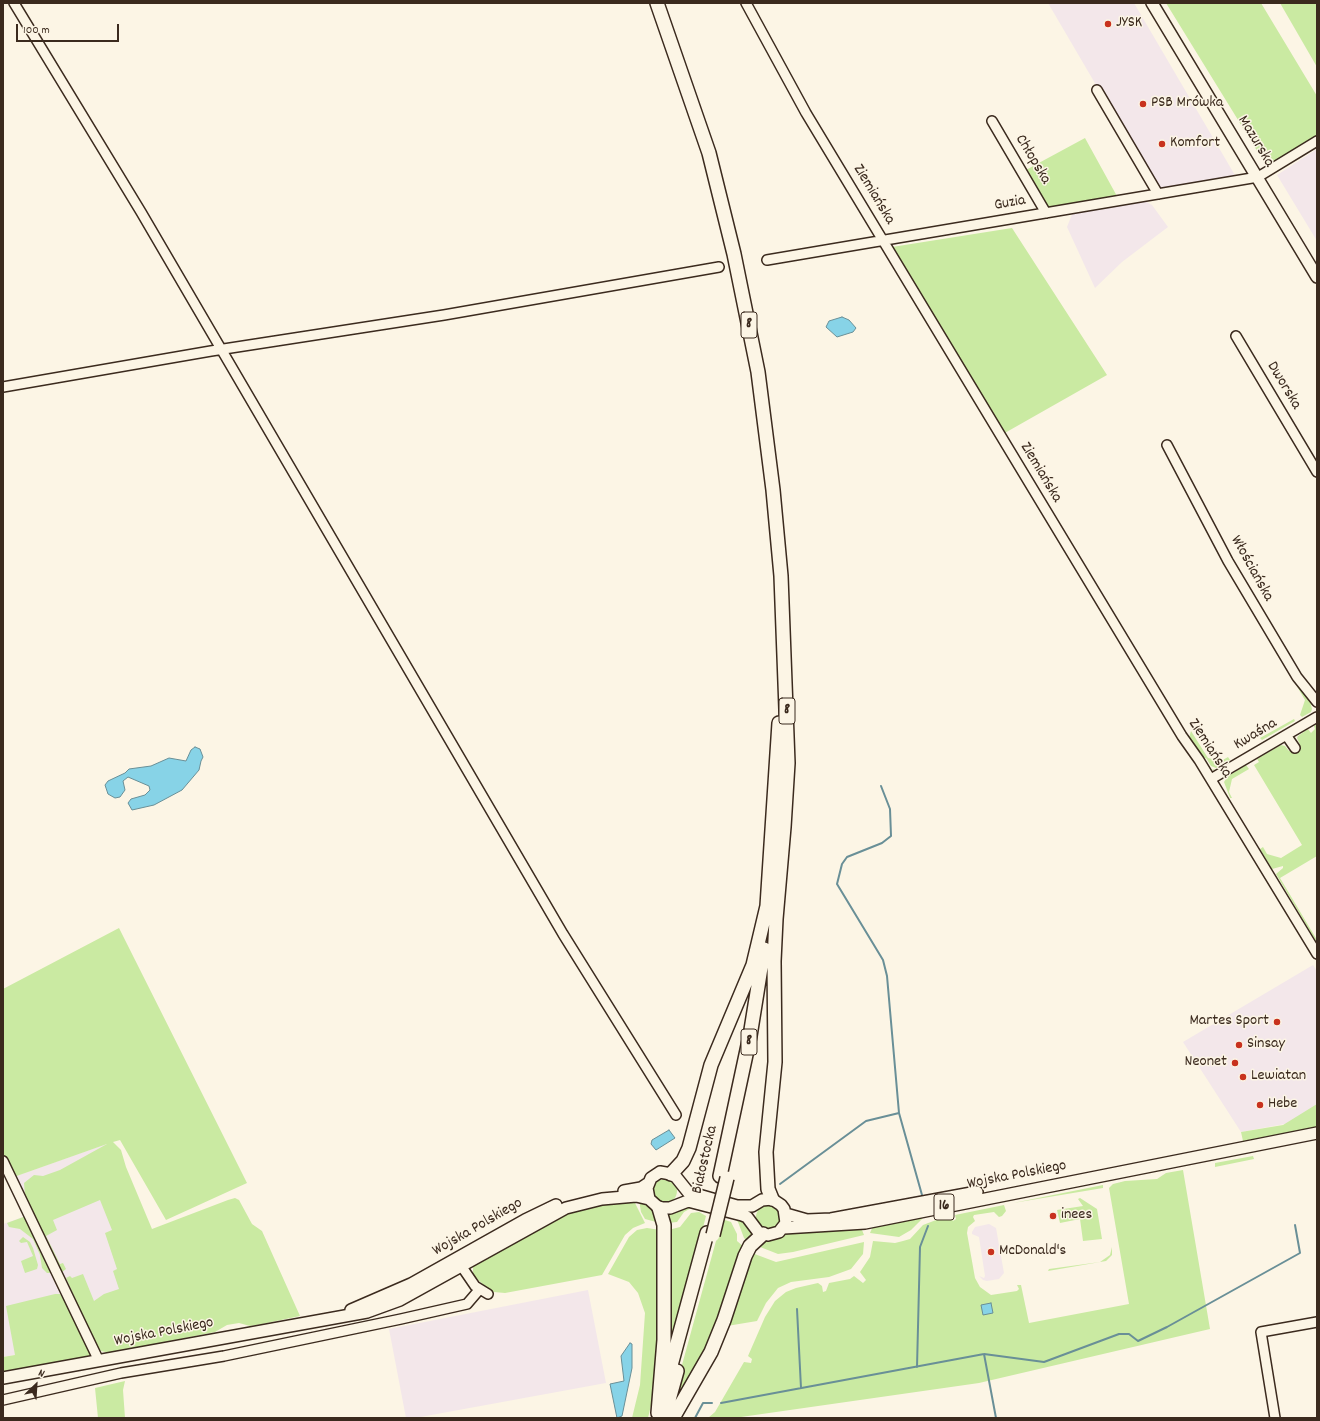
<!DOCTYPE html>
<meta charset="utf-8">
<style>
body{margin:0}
#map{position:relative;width:1320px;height:1421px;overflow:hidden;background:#fcf5e5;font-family:Dekko,sans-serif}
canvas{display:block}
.frame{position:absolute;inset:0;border:4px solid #3b2a1e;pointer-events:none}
.north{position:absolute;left:16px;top:1365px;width:40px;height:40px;-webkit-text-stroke:3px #fcf5e5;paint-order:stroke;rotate:25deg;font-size:11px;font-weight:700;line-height:16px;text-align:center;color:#3b2a1e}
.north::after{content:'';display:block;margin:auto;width:14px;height:18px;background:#3b2a1e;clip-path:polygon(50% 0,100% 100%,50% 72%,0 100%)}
.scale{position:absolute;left:16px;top:24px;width:103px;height:18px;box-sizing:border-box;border:2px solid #3b2a1e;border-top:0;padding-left:5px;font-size:12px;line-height:14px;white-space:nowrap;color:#3b2a1e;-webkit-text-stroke:3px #fcf5e5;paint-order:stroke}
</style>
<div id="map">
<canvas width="1320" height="1421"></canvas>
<div class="frame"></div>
<div class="north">N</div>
<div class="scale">100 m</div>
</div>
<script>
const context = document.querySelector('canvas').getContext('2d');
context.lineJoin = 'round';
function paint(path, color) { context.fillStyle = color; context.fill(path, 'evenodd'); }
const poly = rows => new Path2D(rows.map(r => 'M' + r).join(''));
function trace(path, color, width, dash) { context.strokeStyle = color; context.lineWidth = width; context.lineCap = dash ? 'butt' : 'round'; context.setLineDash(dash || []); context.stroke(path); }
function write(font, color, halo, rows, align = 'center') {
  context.font = font + ' Dekko,sans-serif'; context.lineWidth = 3; context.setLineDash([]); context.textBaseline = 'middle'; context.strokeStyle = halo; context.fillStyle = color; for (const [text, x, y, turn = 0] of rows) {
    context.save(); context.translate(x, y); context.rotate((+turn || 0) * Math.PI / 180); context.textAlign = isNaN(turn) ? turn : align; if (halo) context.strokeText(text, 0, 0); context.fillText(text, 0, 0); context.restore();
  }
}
paint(poly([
 [1048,3,1134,3,1236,177,1157,189],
 [1317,149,1317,241,1277,175],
 [1143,200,1152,205,1168,227,1122,262,1095,288,1067,227,1073,212],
 [1313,965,1317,971,1317,1118,1241,1132,1183,1042],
 [112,1142,188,1324,95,1342,16,1176],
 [26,1216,51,1269,50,1273,60,1294,55,1294,15,1355,3,1357,3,1224],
 [989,1224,996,1228,1004,1273,999,1279,987,1281,983,1280,979,1276,984,1278,985,1276,979,1237,972,1234,972,1232,975,1227],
 [588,1290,606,1383,415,1418,406,1418,389,1329]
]), '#f3e7ea');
paint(poly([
 [1166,3,1261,3,1317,96,1317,137,1267,167],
 [1280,3,1317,3,1317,67],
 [1085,138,1118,198,1047,208,1024,171],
 [1012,228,1107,375,1003,434,892,247],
 [1295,683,1314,703,1311,705,1312,709,1311,712,1302,717,1300,715,1305,700],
 [1294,719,1295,721,1262,740,1260,738],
 [1317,724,1317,856,1280,878,1317,940,1317,943,1276,874,1283,868,1283,866,1272,869,1260,849,1263,847,1267,854,1281,858,1302,845,1254,765,1259,762,1257,759,1281,745,1285,746,1289,751,1300,745,1297,738,1298,736,1308,729,1311,733,1315,729,1314,726],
 [1191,731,1208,758,1221,761,1228,757,1230,760,1216,768,1211,766,1206,758,1204,759,1211,769,1219,770,1216,771,1209,768,1189,738],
 [1246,765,1249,769,1232,779,1229,792,1232,798,1230,798,1224,782,1228,776],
 [1206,777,1274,891,1273,892,1204,778],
 [119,928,247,1183,166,1220,120,1140,113,1142,121,1150,126,1167,152,1229,228,1200,235,1198,239,1200,252,1224,262,1231,300,1316,262,1324,250,1326,239,1323,227,1325,215,1332,110,1353,101,1351,94,1342,66,1278,70,1276,72,1278,83,1274,94,1301,104,1294,119,1289,113,1271,117,1269,105,1233,112,1230,100,1200,53,1220,57,1230,46,1236,60,1264,63,1263,66,1269,62,1272,25,1196,24,1183,34,1175,43,1176,60,1170,107,1144,11,1178,3,1161,3,989],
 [1317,1104,1317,1127,1243,1141,1241,1132,1283,1125],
 [1253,1156,1254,1159,1215,1167,1215,1163],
 [1183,1170,1210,1329,979,1383,734,1418,708,1418,715,1412,744,1362,751,1363,752,1359,748,1356,765,1317,775,1301,786,1292,796,1288,818,1283,822,1286,823,1292,826,1291,829,1283,850,1279,854,1276,863,1283,866,1280,860,1272,870,1257,873,1241,895,1243,903,1241,910,1239,923,1225,944,1217,951,1216,953,1221,956,1219,955,1215,1004,1205,1006,1211,1002,1216,999,1217,994,1212,974,1215,973,1217,975,1221,968,1227,967,1233,975,1278,980,1287,991,1295,1017,1291,1019,1289,1017,1285,1021,1285,1029,1323,1129,1304,1109,1188,1113,1184,1125,1181,1157,1179,1166,1173],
 '653 1191a12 12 0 1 1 24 0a12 12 0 1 1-24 0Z',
 [1103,1185,1103,1188,1013,1203],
 [1080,1198,1097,1209,1102,1239,1083,1241,1080,1219,1060,1223,1057,1210,1083,1206,1078,1199],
 [633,1199,645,1223,633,1228,625,1235,602,1275,505,1293,494,1292,489,1290,473,1275,473,1267,476,1263,577,1207],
 [639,1200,645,1203,658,1215,660,1223,645,1219,641,1212],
 '756 1217a12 12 0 1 1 24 0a12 12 0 1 1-24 0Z',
 [688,1205,695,1206,684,1212,677,1222,668,1223,666,1213],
 [950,1211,923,1218,911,1230,899,1237,870,1233,874,1224],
 [699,1212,706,1216,667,1368,668,1230,680,1227,691,1213],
 [729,1214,742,1218,755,1235,748,1242,744,1238,738,1222],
 [26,1216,51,1269,50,1273,47,1273,42,1268,40,1255,33,1239,20,1229,9,1227,7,1223],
 [722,1219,731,1222,737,1234,737,1241,744,1247,722,1311,701,1360,668,1416],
 [857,1227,862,1230,864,1235,793,1252,778,1254,755,1245,766,1240,776,1239,791,1230],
 [647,1228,660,1230,659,1318,655,1388,648,1418,632,1418,640,1385,645,1313,638,1293,629,1282,608,1274,629,1237,637,1230],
 [23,1237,30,1242,33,1248,38,1265,37,1269,25,1273,21,1261,33,1256,27,1242,21,1243,19,1241],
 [864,1242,863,1254,851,1269,829,1277,791,1282,778,1288,766,1303,757,1321,727,1326,752,1253,776,1262],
 [1112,1247,1112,1255,1106,1261,1048,1271,1049,1269,1100,1262,1110,1255],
 [55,1294,60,1294,74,1314,91,1353,88,1357,3,1372,3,1357,15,1355,6,1306],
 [125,1381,123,1390,125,1418,98,1418,95,1388]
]), '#caeaa2');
const water = poly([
 [842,317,849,320,856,328,853,332,837,337,826,327,829,321,842,317],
 [195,747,200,749,203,757,201,761,199,770,182,790,154,805,132,810,128,803,131,799,145,795,150,790,149,786,128,777,123,781,125,790,120,797,115,798,108,794,105,785,108,781,125,773,129,769,151,766,169,758,186,761,191,750,195,747],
 [669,1130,675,1138,656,1150,651,1144,652,1140,669,1130],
 [991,1303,993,1313,983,1315,981,1305,991,1303],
 [630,1343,632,1344,632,1368,622,1416,617,1418,610,1384,624,1381,621,1356,630,1343]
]);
paint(water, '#87d3e7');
trace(water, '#698f97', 1);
trace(poly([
 [881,786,890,809,891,836,882,843,847,857,842,864,837,884,883,960,887,976,899,1113,922,1195],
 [780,1184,866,1121,899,1113],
 [797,1309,801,1388],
 [984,1354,996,1418],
 [917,1367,920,1247,928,1226],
 [721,1403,984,1354,1044,1362,1119,1334,1129,1334,1138,1341,1167,1327,1300,1253,1295,1225],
 [695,1418,703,1403,712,1403]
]), '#698f97', 2);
const minor = poly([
 [14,3,141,212,563,934,676,1115],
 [746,3,806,113,1182,736,1199,760,1317,954],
 [1097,90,1158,194],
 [992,121,1046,213],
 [767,260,1258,177,1317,141],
 [1236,336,1317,472],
 [3,387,211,351,444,315,719,267],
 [1167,445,1228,561,1297,677,1317,702],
 [1286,735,1295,748],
 [1211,779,1317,717],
 [3,1161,99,1361],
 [462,1267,475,1286,488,1294],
 [3,1400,121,1373,224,1356,401,1319,467,1304,479,1290],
 [1275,1418,1261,1332,1317,1322]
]);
const major = poly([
 [1152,3,1317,277],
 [660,1172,671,1174,676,1177,688,1192,737,1206,752,1206,762,1200,772,1199,781,1205,784,1209,786,1223,779,1232,768,1235,759,1233,747,1217,742,1215,688,1201,670,1208,659,1208,649,1199,647,1188,651,1178,660,1172],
 [624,1191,641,1188,647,1184],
 [786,1214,807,1220,831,1219,977,1192],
 [784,1228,865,1223,1317,1133],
 [351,1310,411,1284,525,1220,556,1205],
 [3,1378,367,1312,400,1300,566,1208,602,1199,636,1196,649,1199]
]);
const highway = poly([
 [657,3,709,153,734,254,758,372,773,490,781,576,788,763,784,827,776,919,774,961,775,1062,766,1152,768,1189,772,1199],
 [671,1174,683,1161,689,1148,711,1065,753,965,767,906,779,723],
 [720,1176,750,1036,764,949],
 [667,1380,707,1233],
 [658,1413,664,1340,664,1225,659,1208],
 [664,1418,677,1371],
 [673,1418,711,1352,724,1320,745,1256,750,1246,763,1234]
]);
trace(minor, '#3b2a1e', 12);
trace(major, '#3b2a1e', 14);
trace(highway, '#3b2a1e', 16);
trace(minor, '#fcf5e5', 9);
trace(major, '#fcf5e5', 11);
trace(highway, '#fcf5e5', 13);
const highwayBridge = poly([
 [713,1235,727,1178]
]);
trace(highwayBridge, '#3b2a1e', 16, []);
trace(highwayBridge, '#fcf5e5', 13);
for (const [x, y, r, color] of [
 [1108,24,4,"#c8321e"],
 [1143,104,4,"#c8321e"],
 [1162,144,4,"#c8321e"],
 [1277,1022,4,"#c8321e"],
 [1239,1045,4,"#c8321e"],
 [1235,1063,4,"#c8321e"],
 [1243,1077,4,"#c8321e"],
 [1260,1105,4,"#c8321e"],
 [1053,1216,4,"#c8321e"],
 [991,1252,4,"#c8321e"]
]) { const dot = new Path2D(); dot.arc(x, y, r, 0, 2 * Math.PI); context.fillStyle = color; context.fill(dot); trace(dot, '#fcf5e5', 1.5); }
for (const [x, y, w] of [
 [749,325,16],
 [787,711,16],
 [749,1042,16],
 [944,1207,20]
]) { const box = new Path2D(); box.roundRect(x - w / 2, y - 13, w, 26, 3); context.fillStyle = '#fcf5e5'; context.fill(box); trace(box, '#3b2a1e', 1); }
write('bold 15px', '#3b2a1e', null, [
 ["8",749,325],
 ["8",787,711],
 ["8",749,1042],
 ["16",944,1207]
]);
write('16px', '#3b2a1e', '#fcf5e5', [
 ["JYSK",1116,24],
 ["PSB Mrówka",1151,104],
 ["Komfort",1170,144],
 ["Martes Sport",1269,1022,"right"],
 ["Sinsay",1247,1045],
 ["Neonet",1227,1063,"right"],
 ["Lewiatan",1251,1077],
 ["Hebe",1268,1105],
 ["inees",1061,1216],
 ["McDonald's",999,1252]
], 'left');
write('16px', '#3b2a1e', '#fcf5e5', [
 ["Mazurska",1255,142,59],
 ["Chłopska",1032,160,59],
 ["Ziemiańska",873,195,59],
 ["Guzia",1010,204,-10],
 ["Dworska",1283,386,59],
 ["Ziemiańska",1040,473,59],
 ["Włościańska",1251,569,61],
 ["Kwaśna",1256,735,-31],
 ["Ziemiańska",1209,749,57],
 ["Białostocka",706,1160,-77],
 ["Wojska Polskiego",1017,1176,-11],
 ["Wojska Polskiego",478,1228,-30],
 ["Wojska Polskiego",164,1333,-11]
]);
</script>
